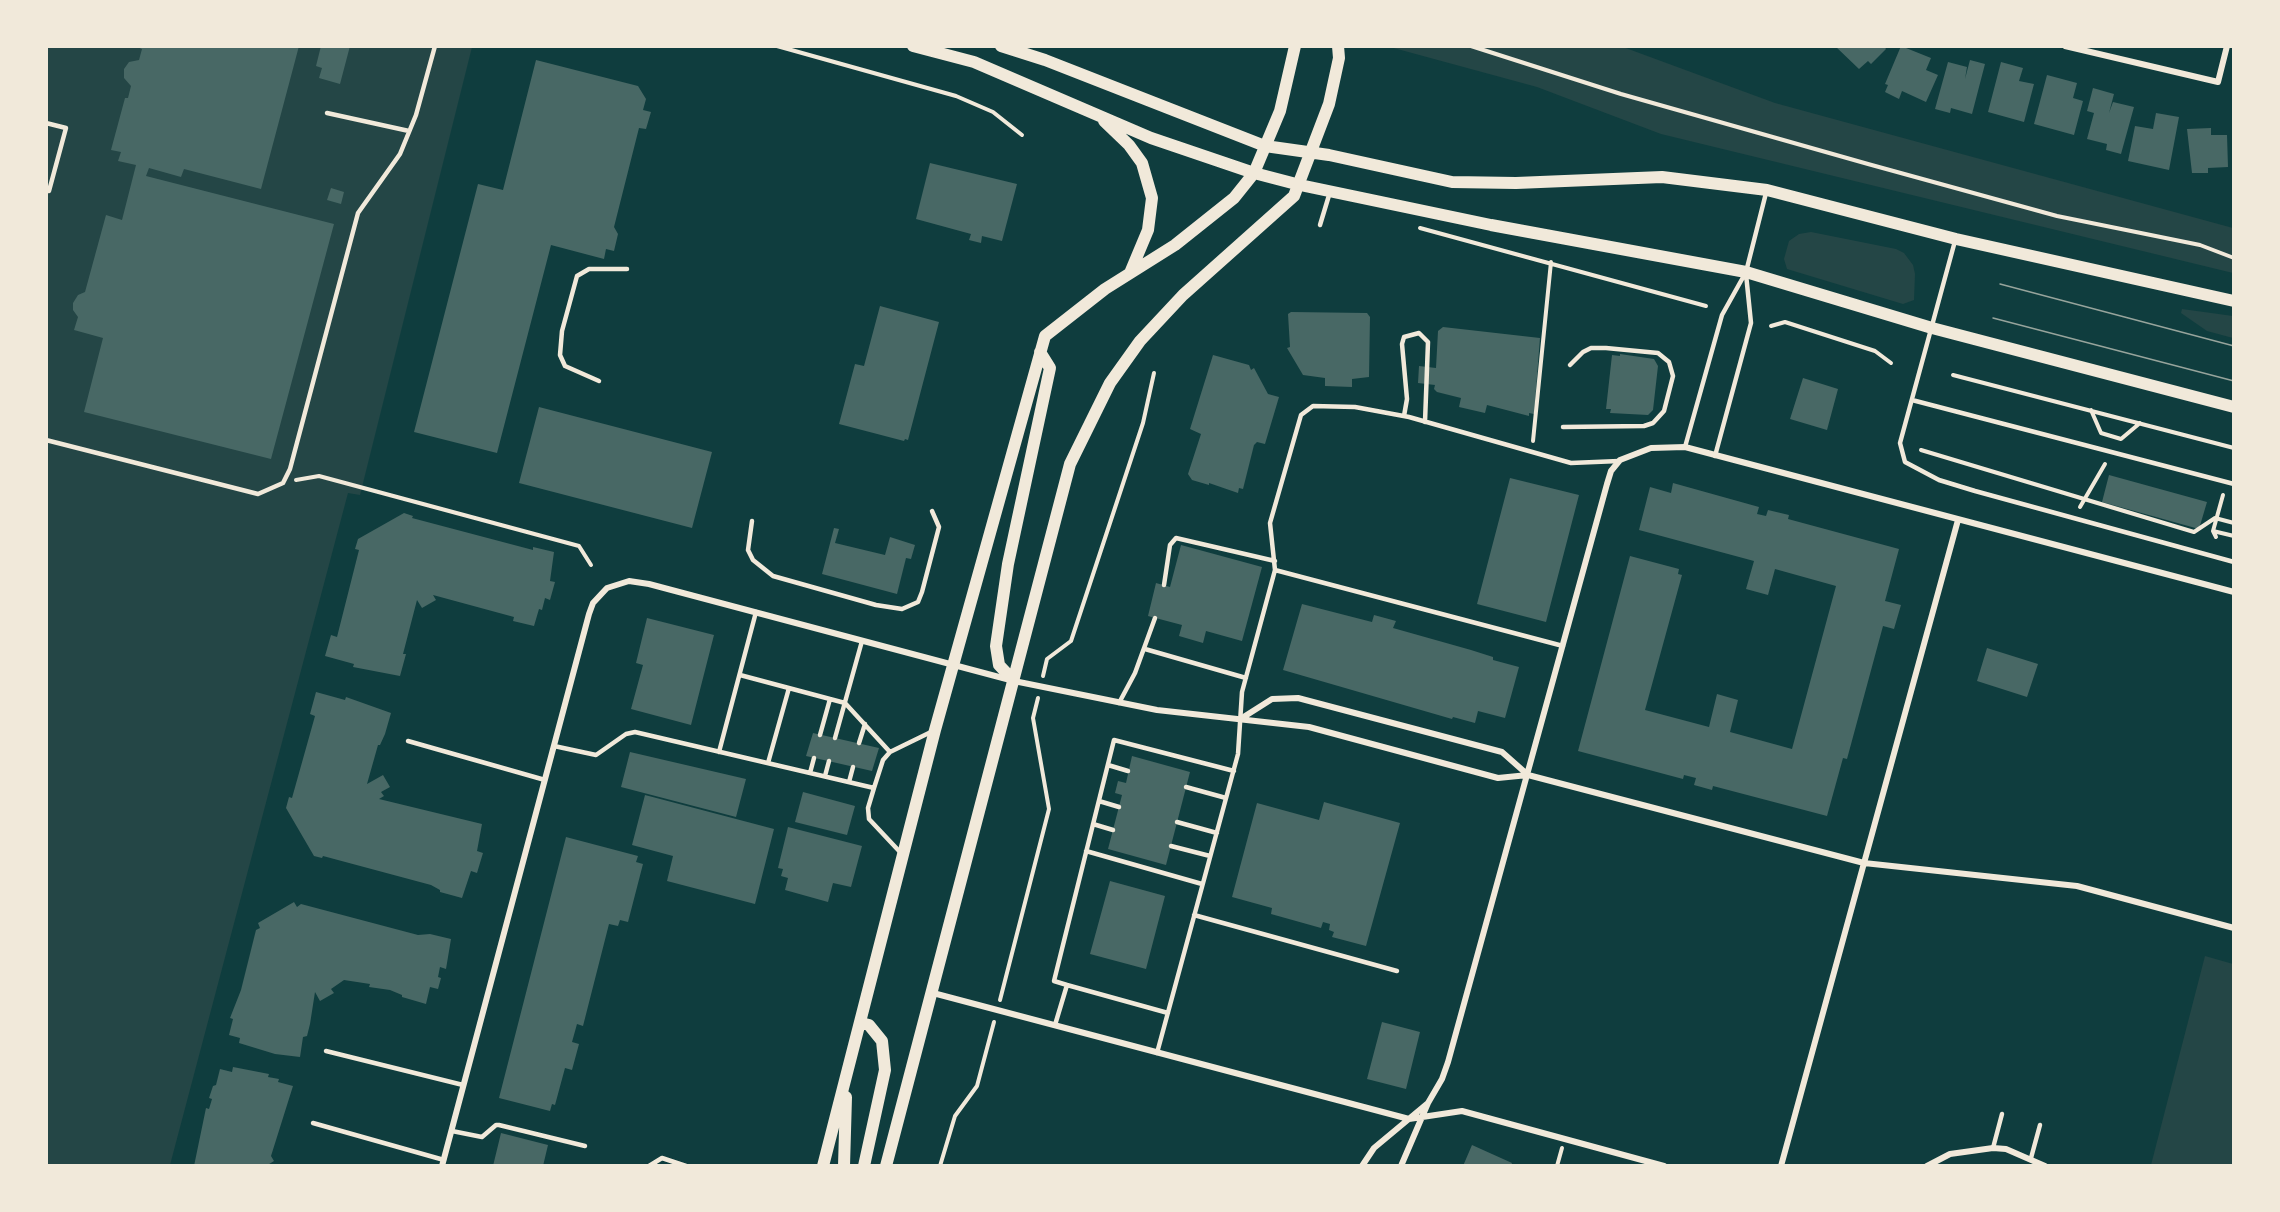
<!DOCTYPE html>
<style>
body{margin:0}
#map{position:relative;width:2280px;height:1212px;overflow:hidden;background:#0f3d3e;font-family:"Noto Serif",serif}
canvas{display:block}
.frame{position:absolute;inset:0;border:48px solid #f1e9da;pointer-events:none}
</style>
<div id="map">
<canvas width="2280" height="1212"></canvas>
<div class="frame"></div>
</div>
<script>
const context = document.querySelector('canvas').getContext('2d');
context.lineJoin = 'round';
function paint(path, color) { context.fillStyle = color; context.fill(path, 'evenodd'); }
const poly = rows => new Path2D(rows.map(r => 'M' + r).join(''));
function trace(path, color, width, dash) { context.strokeStyle = color; context.lineWidth = width; context.lineCap = dash ? 'butt' : 'round'; context.setLineDash(dash || []); context.stroke(path); }
paint(poly([
 [46,47,472,47,360,495,348,493,170,1165,47,1165],
 [1390,47,1623,47,1775,103,2233,228,2233,273,1661,134,1537,87],
 [1811,232,1896,249,1904,253,1913,265,1915,274,1914,300,1903,304,1787,269,1784,259,1789,241,1799,234],
 [2182,309,2233,316,2233,338,2207,331,2181,313],
 [2205,956,2233,964,2233,1165,2151,1165]
]), '#244646');
paint(poly([
 [135,46,299,46,261,189,184,169,181,177,149,168,146,176,334,224,271,459,84,412,103,338,74,330,78,317,73,310,73,303,78,295,85,292,106,215,122,220,136,165,118,161,121,152,111,150,125,98,128,98,131,86,124,78,124,69,129,62,139,60,142,49],
 [321,46,350,46,340,84,319,78,322,68,316,66],
 [1835,46,1884,46,1886,49,1871,64,1868,61,1859,69],
 [1901,46,1931,58,1926,70,1938,75,1926,102,1902,91,1899,99,1885,92,1888,85,1885,84],
 [536,60,638,86,646,99,643,110,651,112,646,129,639,128,614,227,618,234,614,251,606,249,604,259,551,245,497,453,414,432,478,184,503,190],
 [1970,60,1985,64,1972,114,1951,108,1950,113,1935,109,1948,62,1967,67,1965,79],
 [2001,62,2023,68,2019,81,2034,84,2024,122,1988,112],
 [2047,75,2077,83,2073,98,2083,101,2074,135,2034,124],
 [2093,88,2114,94,2109,113,2113,102,2134,107,2121,154,2106,150,2107,144,2087,139,2094,113,2087,111],
 [2156,113,2179,117,2169,170,2128,161,2135,126,2153,129],
 [2211,128,2211,135,2227,135,2228,167,2208,168,2208,173,2192,173,2187,129],
 [930,163,1017,184,1002,241,982,236,981,243,969,240,971,234,916,219],
 [331,188,344,192,341,204,327,200],
 [880,306,939,322,908,440,905,439,904,441,839,424,855,364,864,366],
 [1291,312,1367,313,1370,317,1369,377,1352,379,1352,387,1325,386,1325,378,1303,375,1287,348,1290,347,1288,314],
 [1443,327,1540,338,1534,414,1529,413,1529,416,1487,405,1485,413,1459,407,1461,398,1437,392,1434,389,1435,385,1418,383,1419,366,1436,368,1438,331],
 [1620,354,1654,359,1658,366,1653,410,1648,415,1610,413,1611,409,1606,409,1612,355,1620,356],
 [1213,355,1249,365,1251,370,1254,368,1268,394,1279,397,1265,444,1257,442,1254,445,1243,489,1239,488,1238,493,1209,483,1209,485,1192,480,1188,474,1201,434,1190,429],
 [1803,378,1838,389,1827,430,1790,419],
 [539,407,712,452,692,528,519,483],
 [2109,475,2207,502,2199,529,2102,502],
 [1510,478,1579,495,1546,622,1477,604],
 [1673,483,1759,507,1757,514,1766,516,1768,510,1789,515,1788,519,1899,549,1885,601,1901,605,1894,629,1883,626,1847,759,1843,758,1827,816,1713,786,1712,790,1694,785,1696,778,1684,775,1683,779,1578,751,1630,556,1679,569,1678,574,1682,575,1645,710,1709,727,1717,694,1738,700,1730,732,1792,749,1836,586,1775,569,1768,595,1746,589,1754,561,1639,530,1650,487,1671,493],
 [404,513,413,516,412,518,533,550,533,547,554,552,550,581,555,582,550,600,545,598,542,610,539,609,534,626,513,621,514,617,433,595,436,600,422,608,417,600,403,654,406,654,400,676,353,667,354,664,325,656,331,635,337,637,359,550,355,549,358,539],
 [834,528,839,529,835,543,885,555,890,537,915,545,911,559,906,558,897,594,822,574],
 [1181,545,1262,567,1242,641,1206,631,1203,643,1179,636,1182,625,1148,616,1156,583,1170,587],
 [1302,604,1372,622,1374,615,1396,621,1393,628,1471,650,1493,657,1493,660,1519,667,1505,718,1478,711,1475,723,1453,717,1452,719,1283,670],
 [647,618,714,635,691,725,631,709,643,665,636,663],
 [1987,648,2038,664,2027,697,1977,681],
 [316,692,345,700,346,697,391,713,385,734,380,745,378,745,367,784,383,775,390,787,381,792,384,796,379,799,482,824,477,851,483,853,477,873,471,871,462,898,440,892,440,890,431,885,323,856,322,858,314,856,286,808,289,797,292,798,315,716,310,714],
 [813,733,879,748,872,771,806,756],
 [630,752,746,779,736,817,621,787],
 [1132,756,1190,772,1166,865,1108,849,1122,795,1115,793,1118,781,1126,783],
 [803,792,855,806,847,835,795,822],
 [645,795,774,829,755,904,667,881,673,856,632,845],
 [1324,802,1400,823,1366,946,1332,937,1334,932,1329,930,1330,924,1323,922,1321,928,1271,914,1272,908,1232,897,1257,803,1319,820],
 [788,827,862,846,851,887,833,883,828,902,785,890,788,878,781,876,783,869,778,868],
 [566,837,638,856,636,862,643,864,628,922,620,920,618,926,609,924,583,1026,577,1024,572,1042,579,1044,572,1070,565,1068,555,1105,552,1104,550,1111,499,1098],
 [1110,881,1165,896,1146,969,1090,954],
 [294,902,297,907,301,904,418,935,430,934,451,939,446,969,440,967,438,977,441,978,438,989,430,987,426,1004,402,997,402,995,390,990,369,987,370,984,344,980,331,989,334,993,320,1001,315,992,310,1024,307,1036,303,1037,300,1057,275,1054,239,1043,240,1038,229,1035,233,1019,230,1018,241,990,256,930,260,928,258,923],
 [1382,1022,1420,1032,1406,1089,1367,1079],
 [233,1067,269,1074,268,1077,279,1079,278,1082,293,1086,271,1156,274,1161,266,1166,194,1166,206,1108,209,1109,212,1099,209,1098,213,1086,216,1085,220,1069,232,1072],
 [501,1133,548,1145,543,1166,493,1166],
 [1472,1145,1512,1163,1511,1166,1463,1166]
]), '#486865');
trace(poly([
 [777,46,956,96,993,112,1022,135],
 [1471,46,1621,94,1868,164,2057,216,2200,245,2234,258],
 [1420,228,1706,306],
 [1771,326,1785,322,1875,351,1891,363],
 [1953,375,2234,448],
 [2091,410,2101,433,2121,439,2140,423],
 [1533,441,1551,262],
 [1921,450,2194,532,2215,518,2234,523],
 [296,480,319,476,579,546,591,565],
 [2080,507,2105,464],
 [2213,531,2234,536],
 [2216,537,2213,531,2223,495],
 [1043,676,1047,659,1071,641,1143,423,1154,373],
 [1000,1000,1049,809,1033,718,1038,698],
 [940,1166,955,1116,977,1086,994,1022],
 [1557,1166,1562,1148]
]), '#f1e9da', 4);
trace(poly([
 [327,113,409,131],
 [46,123,66,128,49,191,46,190],
 [1320,225,1330,192],
 [1955,241,1900,443,1905,462,1939,480,1975,491,2234,562],
 [599,381,565,366,560,355,562,331,577,276,589,269,627,269],
 [1912,400,2234,484],
 [1404,416,1407,399,1402,344,1404,337,1419,333,1428,342,1425,422],
 [1563,427,1644,426,1653,423,1664,411,1673,376,1669,362,1658,353,1606,348,1591,348,1583,352,1570,365],
 [46,440,258,494,283,483,290,469,358,213,400,154,416,115,435,46],
 [1685,447,1722,315,1746,272,1766,193],
 [1715,456,1751,323,1746,274],
 [752,521,748,550,753,560,773,576,876,605,902,609,918,602,922,592,939,527,932,511],
 [1275,570,1563,646],
 [1164,585,1170,545,1176,538,1275,561],
 [1145,649,1246,678],
 [740,675,845,703,890,752],
 [1119,703,1135,673,1155,618],
 [820,735,830,699],
 [835,738,862,641],
 [408,741,545,780],
 [859,743,865,724],
 [554,746,596,755,626,734,635,732,874,788],
 [719,752,756,612],
 [768,763,789,688],
 [1108,765,1128,771],
 [810,773,814,758],
 [825,776,829,761],
 [849,782,853,767],
 [1186,787,1226,798],
 [1099,801,1119,807],
 [1177,822,1217,833],
 [1093,824,1113,830],
 [1171,846,1210,856],
 [1086,851,1202,884],
 [900,852,869,819,868,808,874,788,883,760,890,752,933,731],
 [1194,915,1397,971],
 [1067,985,1168,1013],
 [1055,1025,1067,985,1054,981,1114,740,1234,771],
 [326,1051,463,1085],
 [1157,1053,1238,754,1242,692,1275,570,1270,523,1301,415,1313,406,1355,407,1409,417,1571,463,1619,461],
 [313,1123,444,1160],
 [452,1131,482,1137,496,1125,499,1125,585,1146],
 [1993,1148,2002,1114],
 [2031,1158,2040,1125],
 [649,1166,662,1158,686,1166]
]), '#f1e9da', 4.5);
trace(poly([
 [2065,46,2218,82,2227,46],
 [1528,775,1864,863,2077,886,2234,928],
 [933,993,1409,1119,1462,1111,1664,1166],
 [1428,1103,1442,1079,1448,1062,1607,484,1611,471,1620,460,1651,448,1685,447,2234,592],
 [442,1166,589,614,593,603,607,588,629,581,649,584,1014,681,1157,710,1309,727,1498,778,1528,775,1502,752,1298,698,1272,699,1242,718],
 [1362,1166,1374,1148,1428,1103,1401,1166],
 [1781,1166,1958,520],
 [1927,1166,1950,1154,1993,1148,2006,1149,2045,1166]
]), '#f1e9da', 6);
trace(poly([
 [913,46,974,62,1151,138,1254,173,1300,185,1491,225,1746,272,1932,328,2234,407],
 [1001,46,1045,60,1265,146,1329,155,1452,182,1516,183,1662,177,1767,190,1956,239,2234,301],
 [1104,121,1129,145,1142,163,1152,198,1148,230,1130,273],
 [1014,681,999,665,996,646,1008,564,1050,368,1040,352],
 [861,1023,869,1025,882,1041,885,1070,864,1166],
 [823,1166,935,730,1045,336,1105,289,1175,245,1234,198,1254,173,1280,111,1295,46],
 [844,1166,846,1097],
 [886,1166,1070,464,1110,383,1140,341,1183,295,1294,196,1329,104,1339,58,1338,46]
]), '#f1e9da', 12);
trace(poly([
 [2000,284,2234,346],
 [1993,318,2234,381]
]), '#97a49c', 1.5);
</script>
